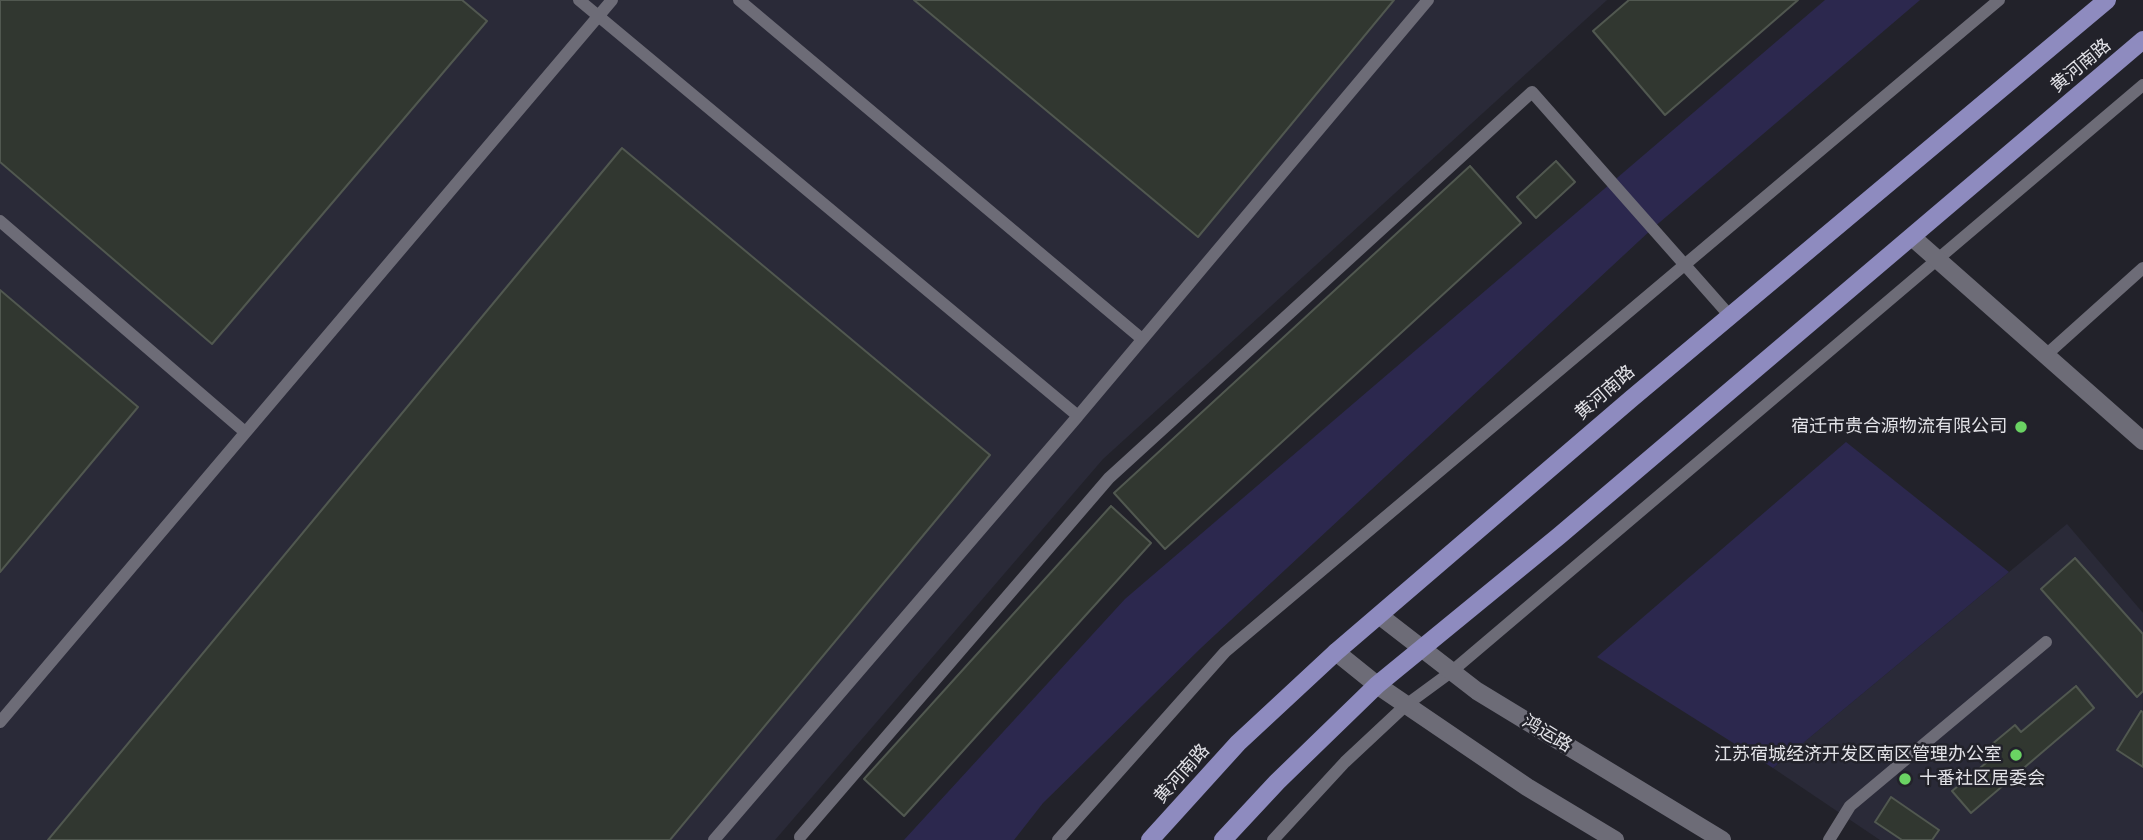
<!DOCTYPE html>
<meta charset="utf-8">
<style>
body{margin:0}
canvas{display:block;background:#22222a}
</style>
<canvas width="2143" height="840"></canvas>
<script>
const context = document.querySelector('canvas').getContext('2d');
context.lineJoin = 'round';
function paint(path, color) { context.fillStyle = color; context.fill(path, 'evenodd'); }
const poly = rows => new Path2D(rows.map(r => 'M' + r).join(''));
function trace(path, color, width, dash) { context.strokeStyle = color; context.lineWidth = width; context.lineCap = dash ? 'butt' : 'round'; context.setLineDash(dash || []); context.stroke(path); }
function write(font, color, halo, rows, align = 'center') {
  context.font = font + ' "PT Sans Narrow","Noto Sans SC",sans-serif'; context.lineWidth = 5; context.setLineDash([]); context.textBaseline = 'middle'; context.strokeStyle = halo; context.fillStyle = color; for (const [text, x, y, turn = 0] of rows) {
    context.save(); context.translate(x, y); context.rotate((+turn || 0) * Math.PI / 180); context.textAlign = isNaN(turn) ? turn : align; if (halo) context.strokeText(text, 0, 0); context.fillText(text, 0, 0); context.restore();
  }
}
paint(poly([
 [0,0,1607,0,1103,459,775,840,0,840],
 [2067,524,2143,613,2143,840,1880,840,1773,768]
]), '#2a2a38');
paint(poly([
 [1825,0,1920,0,1653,228,1202,647,1043,803,1014,840,904,840,1125,599],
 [1846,442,2009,572,1773,768,1597,657]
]), '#2c284e');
const building = poly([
 [0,0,462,0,487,21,212,344,0,162,0,0],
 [914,0,1394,0,1198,237,914,0],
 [1629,0,1798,0,1665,115,1593,31,1629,0],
 [622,148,990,455,670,840,48,840,622,148],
 [1556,161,1575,182,1536,218,1517,197,1556,161],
 [1470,166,1521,223,1165,549,1114,493,1470,166],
 [0,290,138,407,0,572,0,290],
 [1111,506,1151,543,904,816,864,779,1111,506],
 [2075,558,2143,634,2143,691,2137,697,2041,589,2075,558],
 [2076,686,2094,708,1971,813,1952,791,1992,758,1985,750,2015,725,2021,732,2076,686],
 [2141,711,2143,712,2143,767,2117,750,2141,711],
 [1891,797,1939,830,1932,840,1902,840,1875,822,1891,797]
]);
paint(building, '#313730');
trace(building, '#515850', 2);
trace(poly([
 [579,0,1078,416,714,840],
 [739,0,1142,339],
 [0,221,245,432],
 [2046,355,2143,268],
 [1078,416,1428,0],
 [0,722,612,0],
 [800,837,1109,478,1532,92,1730,316],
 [1058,840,1225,652,1999,0],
 [1273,840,1345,762,1406,705,1451,672,2143,85],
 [1829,840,1850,806,2046,642]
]), '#6d6c77', 12);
trace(poly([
 [1912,237,2143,441]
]), '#6d6c77', 18);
trace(poly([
 [1380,616,1477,691,1722,840],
 [1336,652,1377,685,1527,787,1615,840]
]), '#6d6c77', 18);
trace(poly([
 [1150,840,1238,743,1336,652,1631,399,2107,0],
 [1223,840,1277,782,1377,685,1559,536,2143,40]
]), '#8e8bbf', 18);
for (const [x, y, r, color] of [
 [2021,427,7,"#6ad363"],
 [2016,755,7,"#6ad363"],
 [1905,779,7,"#6ad363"]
]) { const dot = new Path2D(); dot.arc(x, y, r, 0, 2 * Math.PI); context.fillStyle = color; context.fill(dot); trace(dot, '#22222a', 2.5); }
write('18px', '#e2e2e7', '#22222a', [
 ["黄河南路",2081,66,-40],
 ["黄河南路",1605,393,-41],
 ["鸿运路",1547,734,31],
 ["黄河南路",1182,774,-48]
]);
write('18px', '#e2e2e7', '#22222a', [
 ["宿迁市贵合源物流有限公司",2007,427],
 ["江苏宿城经济开发区南区管理办公室",2002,755],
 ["十番社区居委会",1919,779,"left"]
], 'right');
</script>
